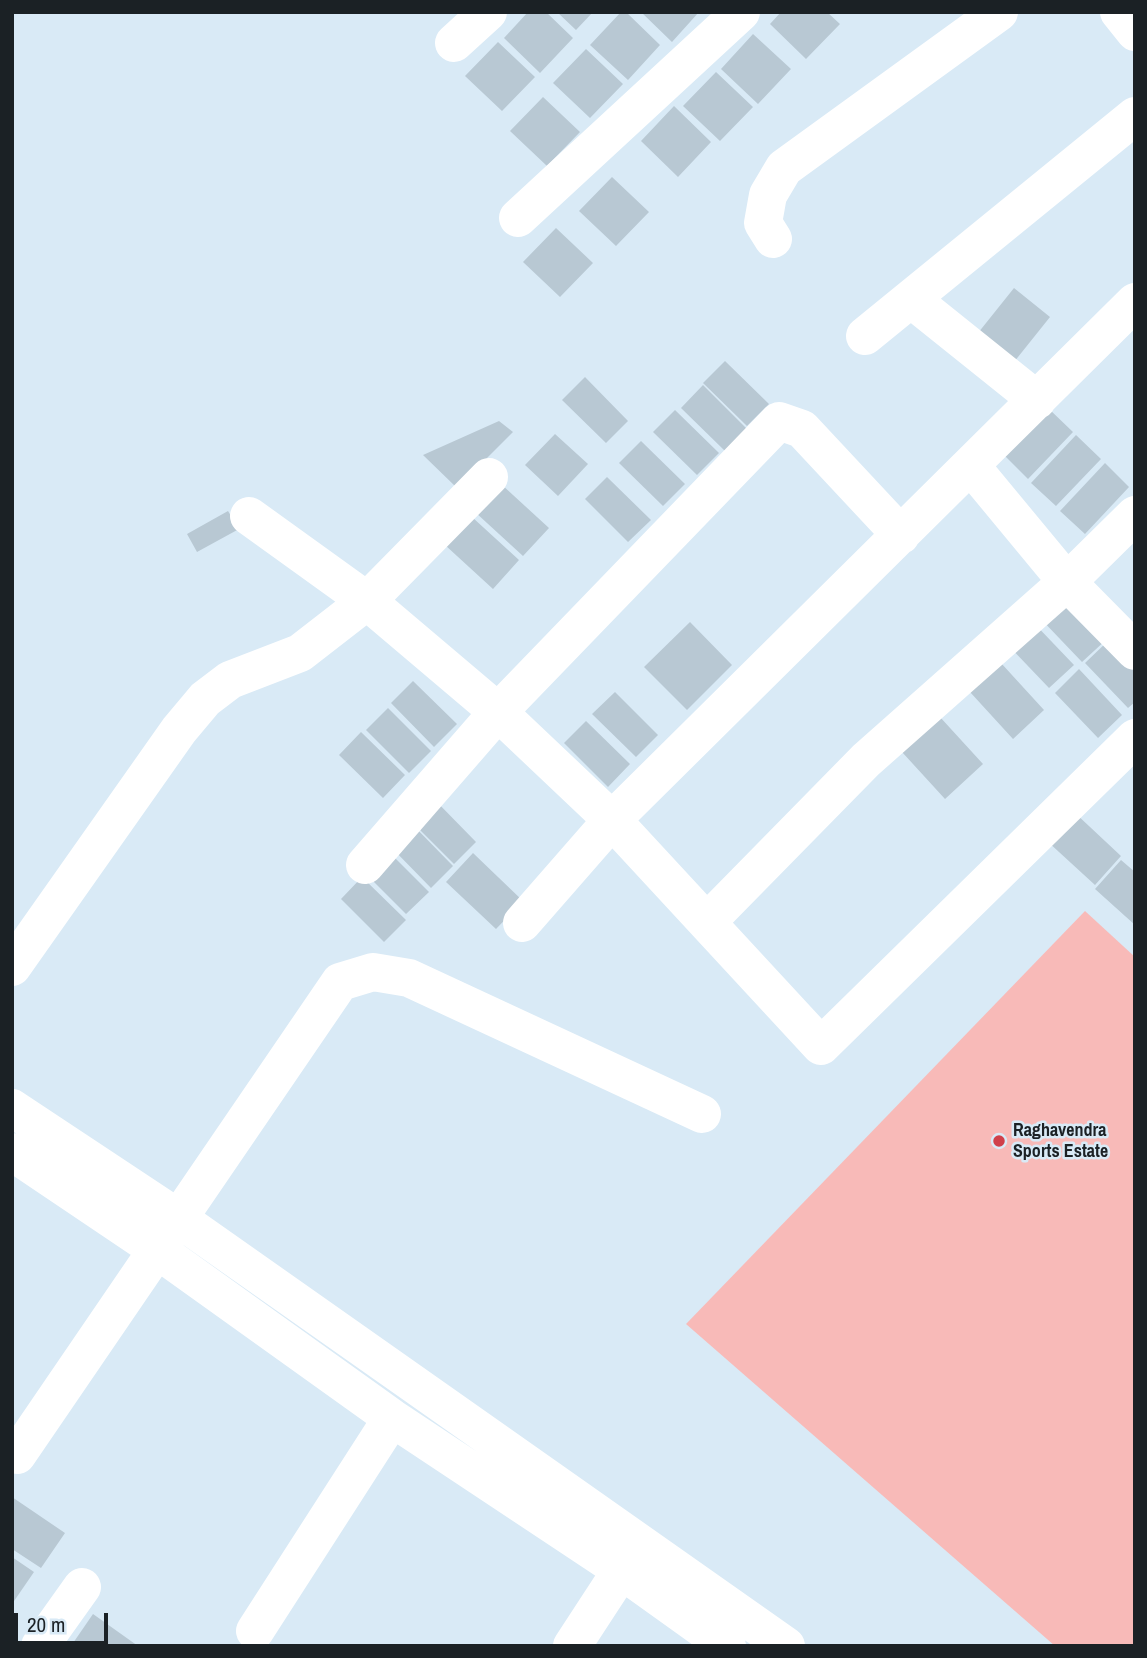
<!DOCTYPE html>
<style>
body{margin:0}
#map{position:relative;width:1147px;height:1658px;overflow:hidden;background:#d9eaf6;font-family:"Archivo Narrow",sans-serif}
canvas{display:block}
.frame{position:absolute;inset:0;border:14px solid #1b2125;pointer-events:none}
.scale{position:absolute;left:14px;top:1613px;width:94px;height:32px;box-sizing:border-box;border:4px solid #1b2125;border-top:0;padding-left:9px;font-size:21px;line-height:24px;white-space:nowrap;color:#1b2125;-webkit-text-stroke:5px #d9eaf6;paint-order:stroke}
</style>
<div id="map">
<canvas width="1147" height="1658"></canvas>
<div class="frame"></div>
<div class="scale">20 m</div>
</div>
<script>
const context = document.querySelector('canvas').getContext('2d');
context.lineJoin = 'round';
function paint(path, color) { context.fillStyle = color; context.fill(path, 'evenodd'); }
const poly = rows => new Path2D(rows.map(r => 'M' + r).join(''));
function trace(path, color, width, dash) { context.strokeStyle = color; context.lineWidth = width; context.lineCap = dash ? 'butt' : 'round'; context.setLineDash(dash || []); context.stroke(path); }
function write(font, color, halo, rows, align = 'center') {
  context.font = font + ' "Archivo Narrow",sans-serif'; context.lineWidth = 5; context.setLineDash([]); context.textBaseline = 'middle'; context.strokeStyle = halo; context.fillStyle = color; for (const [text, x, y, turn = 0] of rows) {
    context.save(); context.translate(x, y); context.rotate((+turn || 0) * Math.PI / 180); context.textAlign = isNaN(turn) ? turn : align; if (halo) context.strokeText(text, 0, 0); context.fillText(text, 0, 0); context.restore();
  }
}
paint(poly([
 [1085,911,1135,957,1135,1646,1055,1646,686,1324]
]), '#f8bab8');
paint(poly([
 [528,12,546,12,573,38,540,73,504,38],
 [557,12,593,12,576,30],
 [621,12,626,12,660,45,628,80,590,45],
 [641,12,699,12,672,42],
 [781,12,827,12,840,24,806,59,770,24],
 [753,34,791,69,758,104,721,69],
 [498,42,535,77,502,111,465,76],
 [586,49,623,84,590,118,553,83],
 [716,72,753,107,720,141,683,106],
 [543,97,580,132,547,166,510,131],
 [674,106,711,142,678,177,641,141],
 [612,177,649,212,616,246,579,211],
 [556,228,593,263,560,297,523,262],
 [1014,288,1050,317,1014,362,978,333],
 [725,361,769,404,747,426,703,383],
 [585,377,628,421,606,443,562,400],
 [703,385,747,429,725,451,681,408],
 [1048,408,1073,432,1028,479,1004,455],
 [675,410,719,453,697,475,653,432],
 [499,421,513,432,457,488,423,455],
 [555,434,588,464,558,496,525,465],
 [1076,435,1101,459,1056,506,1031,483],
 [641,441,685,484,663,506,619,463],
 [1105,463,1129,487,1085,534,1060,511],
 [607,477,651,520,628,542,585,499],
 [501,484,549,528,523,556,475,512],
 [228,511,239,529,197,552,187,534],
 [472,517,519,560,493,589,445,545],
 [1064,593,1107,639,1082,662,1039,617],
 [1031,620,1074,665,1049,688,1006,643],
 [690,622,732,665,687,710,644,667],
 [1110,639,1135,666,1135,702,1128,708,1085,663],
 [1001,663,1044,710,1013,739,970,692],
 [1079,669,1122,715,1098,738,1055,693],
 [413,681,457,724,434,747,391,703],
 [615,692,658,735,636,757,592,714],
 [388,708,431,751,409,773,366,730],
 [940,717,983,764,945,799,902,752],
 [586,721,630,764,608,787,564,743],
 [361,732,405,775,383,798,339,755],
 [433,798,476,842,454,864,410,820],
 [1074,812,1121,856,1095,885,1047,841],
 [410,822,453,866,431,888,388,844],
 [385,848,429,892,406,914,363,871],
 [473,853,523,901,496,929,446,882],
 [1121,860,1135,872,1135,925,1095,889],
 [362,877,406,920,384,942,341,899],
 [12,1497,65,1533,41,1568,12,1549],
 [12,1557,34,1572,12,1604],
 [93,1614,138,1646,71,1646]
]), '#b8c8d3');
trace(poly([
 [1119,12,1135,32],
 [454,43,488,12],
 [518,218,741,12],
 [773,239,763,223,768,195,784,168,999,12],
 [911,299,1037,400],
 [865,336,1135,116],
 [971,466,1067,582,1135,651],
 [249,516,367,601,498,712,612,820,821,1046,1135,738],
 [365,865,498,712,779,421,802,429,901,535],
 [707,922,866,760,1067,582,1135,515],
 [522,923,612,820,1135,302],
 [12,967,179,730,205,699,230,680,300,653,367,601,489,477],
 [12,1108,178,1218,786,1646],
 [12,1152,156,1249,392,1418,621,1570,727,1646],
 [17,1455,340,982,373,972,409,978,702,1114],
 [255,1631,392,1418],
 [40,1646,82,1587],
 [572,1646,634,1551]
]), '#fff', 38);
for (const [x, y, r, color] of [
 [999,1141,7,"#d0404a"]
]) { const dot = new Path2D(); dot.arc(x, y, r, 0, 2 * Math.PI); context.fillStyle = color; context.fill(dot); trace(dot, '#d9eaf6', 2.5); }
write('bold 18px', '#1b2125', '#d9eaf6', [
 ["Raghavendra",1013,1131],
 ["Sports Estate",1013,1152]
], 'left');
</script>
